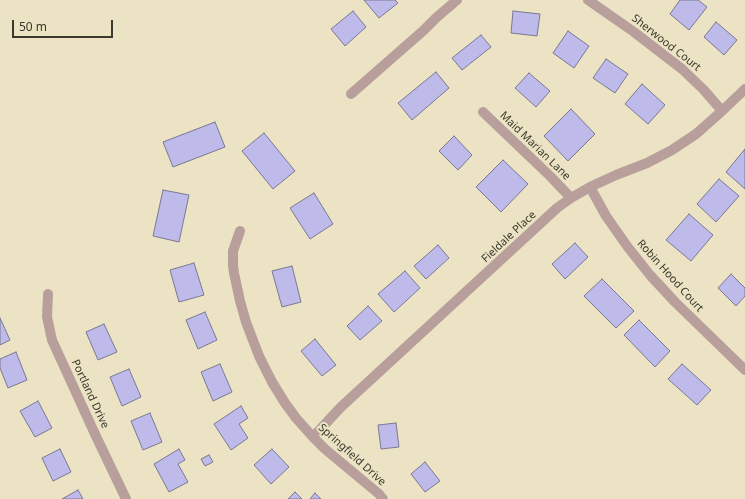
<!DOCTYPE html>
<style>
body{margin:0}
#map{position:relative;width:745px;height:499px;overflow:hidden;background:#ebe3c3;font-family:"Noto Sans",sans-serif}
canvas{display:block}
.scale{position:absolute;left:12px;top:20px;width:101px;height:18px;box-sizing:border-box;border:2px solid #3b382c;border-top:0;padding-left:5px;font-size:12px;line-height:14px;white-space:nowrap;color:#3b382c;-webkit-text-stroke:3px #ebe3c3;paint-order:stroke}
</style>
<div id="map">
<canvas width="745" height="499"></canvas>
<div class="scale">50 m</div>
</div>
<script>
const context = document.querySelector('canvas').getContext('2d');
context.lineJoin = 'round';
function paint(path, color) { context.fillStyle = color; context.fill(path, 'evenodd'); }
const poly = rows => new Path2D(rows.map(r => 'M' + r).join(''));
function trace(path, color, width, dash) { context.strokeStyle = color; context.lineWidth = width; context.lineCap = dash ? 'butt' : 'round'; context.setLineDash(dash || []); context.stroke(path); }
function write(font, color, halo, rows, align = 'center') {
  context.font = font + ' "Noto Sans",sans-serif'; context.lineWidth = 4; context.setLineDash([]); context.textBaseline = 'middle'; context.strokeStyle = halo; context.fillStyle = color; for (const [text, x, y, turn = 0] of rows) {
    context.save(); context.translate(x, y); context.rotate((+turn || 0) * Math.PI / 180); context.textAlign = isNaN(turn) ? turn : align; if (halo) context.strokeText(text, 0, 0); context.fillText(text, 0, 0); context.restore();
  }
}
const building = poly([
 [364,0,395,0,398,3,379,18,364,0],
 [680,0,698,0,707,7,689,30,670,14,680,0],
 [353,11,366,27,345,46,331,29,353,11],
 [513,11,540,14,537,36,511,33,513,11],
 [716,22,737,40,724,55,704,37,716,22],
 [568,31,589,46,574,68,553,53,568,31],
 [481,35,491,47,462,70,452,58,481,35],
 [606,59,628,74,615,93,593,78,606,59],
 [436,72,449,88,412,120,398,103,436,72],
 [529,73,550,91,536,107,515,88,529,73],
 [642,84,665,105,648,124,625,104,642,84],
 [571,109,595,134,568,161,544,136,571,109],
 [215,122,225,147,173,167,163,142,215,122],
 [264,133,295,171,273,189,242,151,264,133],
 [454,136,472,155,458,170,439,151,454,136],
 [745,149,745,189,726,172,745,149],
 [503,160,528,184,501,212,476,187,503,160],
 [719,179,739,196,716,222,697,204,719,179],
 [163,190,189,195,179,242,153,236,163,190],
 [314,193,333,224,310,239,290,208,314,193],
 [689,214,713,235,691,261,666,240,689,214],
 [575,243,588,257,565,279,552,264,575,243],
 [438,245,449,258,426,279,414,266,438,245],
 [194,263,204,295,179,302,170,270,194,263],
 [292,266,301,302,282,307,272,271,292,266],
 [405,271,420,288,394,312,378,294,405,271],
 [731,274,745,288,745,296,736,306,718,288,731,274],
 [602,279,634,311,616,328,584,296,602,279],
 [368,306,382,321,360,340,347,326,368,306],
 [205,312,217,340,198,349,186,320,205,312],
 [0,318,10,340,0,345,0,318],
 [639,320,670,351,655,367,624,335,639,320],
 [104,324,117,352,98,360,86,332,104,324],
 [315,339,336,365,322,376,301,351,315,339],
 [16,352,27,380,8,388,0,368,0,359,16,352],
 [220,364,232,392,213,401,201,372,220,364],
 [682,364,711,390,697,405,668,379,682,364],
 [129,369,141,397,122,406,110,377,129,369],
 [38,401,52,428,35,437,20,411,38,401],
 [241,406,248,418,239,424,248,438,231,450,214,424,241,406],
 [150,413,162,442,143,450,131,421,150,413],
 [396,423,399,447,381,449,378,425,396,423],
 [60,449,71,472,53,481,42,458,60,449],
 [179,449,185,460,178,464,188,482,169,492,154,464,179,449],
 [272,449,289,467,271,484,254,465,272,449],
 [209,455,213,462,205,466,201,459,209,455],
 [425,462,440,481,425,492,411,474,425,462],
 [78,490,83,499,62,499,78,490],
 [295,492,302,499,288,499,295,492],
 [315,493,321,499,310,499,315,493]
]);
paint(building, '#bebae9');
trace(building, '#7a7893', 1);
trace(poly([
 [588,0,634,32,682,69,704,90,722,111],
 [351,94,424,30,437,17,457,0],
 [483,112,550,176,571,198],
 [590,187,606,216,627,246,650,275,675,302,745,370],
 [240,231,233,251,233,266,234,273,240,301,246,322,259,356,272,382,285,403,296,418,313,437,325,449,379,494,383,499],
 [48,294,47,317,52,340,94,432,126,499],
 [313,437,341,407,557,208,571,198,590,187,616,175,647,163,672,150,696,134,722,111,745,89]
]), '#b89f9c', 10);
write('11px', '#3b382c', '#ebe3c3', [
 ["Sherwood Court",666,43,38],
 ["Maid Marian Lane",535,146,44],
 ["Fieldale Place",509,237,-43],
 ["Robin Hood Court",670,276,48],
 ["Portland Drive",90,394,65],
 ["Springfield Drive",352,455,42]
]);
</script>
